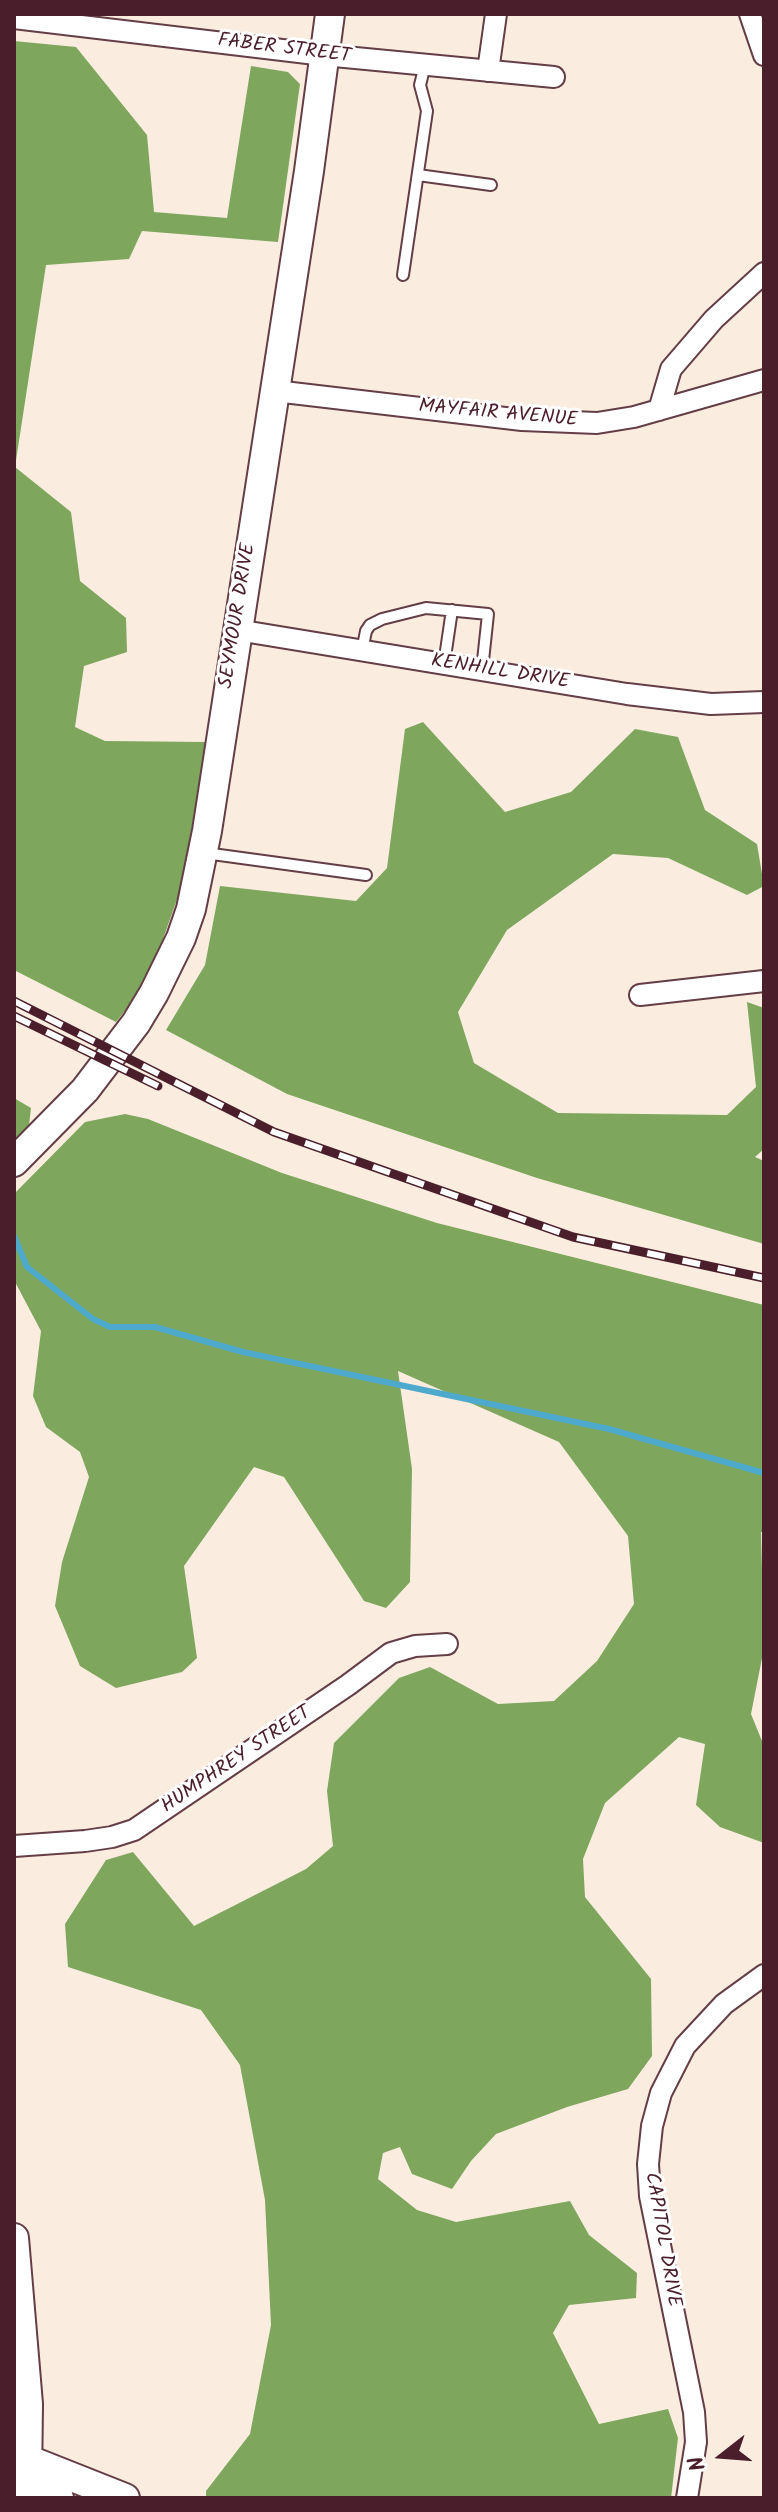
<!DOCTYPE html>
<style>
body{margin:0}
#map{position:relative;width:778px;height:2512px;overflow:hidden;background:#faede0;font-family:Kalam,sans-serif}
canvas{display:block}
.frame{position:absolute;inset:0;border:16px solid #4a1f2b;pointer-events:none}
.north{position:absolute;left:682px;top:2416px;width:80px;height:80px;-webkit-text-stroke:6px #fff;paint-order:stroke;rotate:253deg;font-size:22px;font-weight:700;line-height:32px;text-align:center;color:#4a1f2b}
.north::after{content:'';display:block;margin:auto;width:28px;height:36px;background:#4a1f2b;clip-path:polygon(50% 0,100% 100%,50% 72%,0 100%)}
</style>
<div id="map">
<canvas width="778" height="2512"></canvas>
<div class="frame"></div>
<div class="north">N</div>
</div>
<script>
const context = document.querySelector('canvas').getContext('2d');
context.lineJoin = 'round';
function paint(path, color) { context.fillStyle = color; context.fill(path, 'evenodd'); }
const poly = rows => new Path2D(rows.map(r => 'M' + r).join(''));
function trace(path, color, width, dash) { context.strokeStyle = color; context.lineWidth = width; context.lineCap = dash ? 'butt' : 'round'; context.setLineDash(dash || []); context.stroke(path); }
function write(font, color, halo, rows, align = 'center') {
  context.font = font + ' Kalam,sans-serif'; context.lineWidth = 6; context.setLineDash([]); context.textBaseline = 'middle'; context.strokeStyle = halo; context.fillStyle = color; for (const [text, x, y, turn = 0] of rows) {
    context.save(); context.translate(x, y); context.rotate((+turn || 0) * Math.PI / 180); context.textAlign = isNaN(turn) ? turn : align; if (halo) context.strokeText(text, 0, 0); context.fillText(text, 0, 0); context.restore();
  }
}
paint(poly([
 [14,41,76,47,147,135,154,212,227,218,251,66,288,72,300,84,278,242,142,231,129,259,46,265,15,467,71,512,80,581,126,618,127,652,84,666,75,727,105,741,207,742,181,888,157,956,138,994,116,1022,14,970],
 [423,722,505,812,571,792,635,729,678,737,705,810,757,844,764,886,747,895,668,858,613,854,507,930,458,1012,474,1063,558,1113,727,1115,756,1087,747,1002,764,1008,764,1149,755,1157,764,1161,764,1244,537,1178,287,1094,166,1030,205,965,220,886,356,901,387,868,405,729],
 [14,1098,31,1108,29,1125,14,1142],
 [125,1114,148,1119,282,1173,437,1223,764,1305,764,1532,761,1532,764,1648,751,1714,764,1746,764,1843,720,1827,696,1805,705,1744,679,1737,605,1803,583,1859,585,1897,651,1979,652,2056,628,2089,567,2107,496,2134,471,2161,452,2189,412,2174,400,2147,383,2153,378,2179,417,2210,456,2222,570,2201,589,2235,637,2273,636,2298,569,2305,553,2333,599,2424,668,2409,678,2438,671,2498,206,2498,206,2491,250,2434,271,2325,265,2200,240,2065,201,2010,68,1967,65,1924,106,1860,133,1852,194,1926,306,1869,333,1846,327,1791,334,1743,399,1678,430,1667,498,1704,554,1701,597,1661,634,1604,628,1536,559,1442,398,1371,412,1469,410,1582,386,1608,364,1601,284,1477,254,1467,184,1566,197,1658,182,1672,116,1688,80,1666,55,1606,62,1562,89,1477,80,1452,46,1427,33,1396,41,1331,14,1280,14,1194,85,1122]
]), '#7ea65d');
trace(poly([
 [14,1236,27,1267,93,1319,110,1327,155,1327,243,1352,609,1429,764,1473]
]), '#4eaacc', 6);
const lane = poly([
 [418,175,491,185],
 [403,275,427,111,420,85,425,65],
 [362,651,366,631,370,625,382,619,426,608,488,614,482,670],
 [444,664,452,610],
 [205,853,366,875]
]);
const street = poly([
 [750,14,764,55],
 [14,18,324,55,554,77],
 [488,71,496,14],
 [275,391,522,420,597,423,634,417,764,380],
 [659,410,671,369,714,319,764,273],
 [237,630,627,694,711,704,764,702],
 [640,995,764,981],
 [14,1846,85,1841,112,1837,134,1830,348,1685,391,1653,415,1646,447,1644],
 [687,2498,696,2442,694,2412,650,2196,648,2164,652,2126,661,2093,685,2046,724,2004,764,1975]
]);
const secondary = poly([
 [14,1162,85,1090,136,1023,154,993,181,938,191,909,207,831,309,171,330,14],
 [14,2238,28,2404,27,2484],
 [14,2454,125,2498],
 [14,2480,59,2498]
]);
trace(lane, '#643e46', 14);
trace(street, '#643e46', 24);
trace(secondary, '#643e46', 32);
trace(lane, '#fff', 10);
trace(street, '#fff', 20);
trace(secondary, '#fff', 28);
const rail = poly([
 [14,1001,274,1132,573,1237,764,1278],
 [14,1016,158,1086]
]);
trace(rail, '#4a1f2b', 9);
trace(rail, '#fff', 6, [18]);
write('20px', '#4a1f2b', '#fff', [
 ["FABER STREET",284,50,7],
 ["MAYFAIR AVENUE",498,415,5],
 ["SEYMOUR DRIVE",239,616,-81],
 ["KENHILL DRIVE",500,673,9],
 ["HUMPHREY STREET",237,1761,-34],
 ["CAPITOL DRIVE",661,2240,80]
]);
</script>
